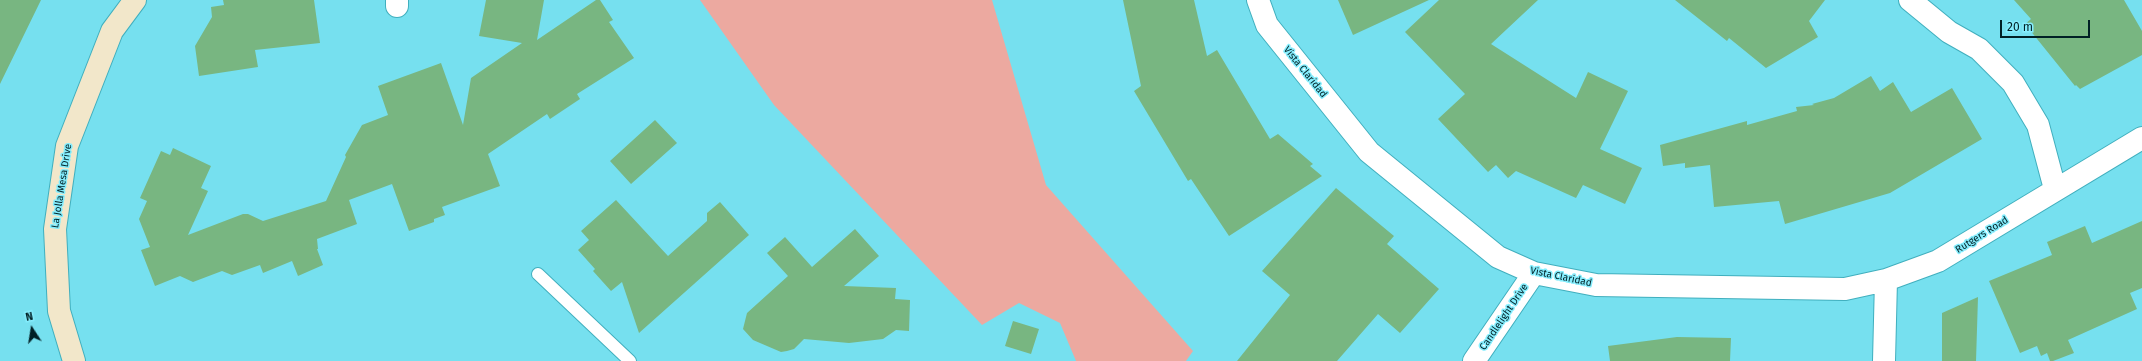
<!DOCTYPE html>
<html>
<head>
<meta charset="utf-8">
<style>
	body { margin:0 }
	#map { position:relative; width:2142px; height:361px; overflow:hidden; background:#76e0ef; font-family:"Fira Sans",sans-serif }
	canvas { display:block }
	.north { position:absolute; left:12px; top:309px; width:40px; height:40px; -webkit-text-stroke:3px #84edfd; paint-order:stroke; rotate:348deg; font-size:11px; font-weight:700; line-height:16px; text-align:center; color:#002025 }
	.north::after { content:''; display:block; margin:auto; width:14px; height:18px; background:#002025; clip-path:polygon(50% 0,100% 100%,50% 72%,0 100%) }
	.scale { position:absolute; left:2000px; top:20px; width:90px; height:18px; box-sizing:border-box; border:2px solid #002025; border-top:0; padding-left:5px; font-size:12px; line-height:14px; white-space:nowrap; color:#002025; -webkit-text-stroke:3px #84edfd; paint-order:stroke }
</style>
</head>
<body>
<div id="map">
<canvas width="2142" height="361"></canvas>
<div class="north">N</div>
<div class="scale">20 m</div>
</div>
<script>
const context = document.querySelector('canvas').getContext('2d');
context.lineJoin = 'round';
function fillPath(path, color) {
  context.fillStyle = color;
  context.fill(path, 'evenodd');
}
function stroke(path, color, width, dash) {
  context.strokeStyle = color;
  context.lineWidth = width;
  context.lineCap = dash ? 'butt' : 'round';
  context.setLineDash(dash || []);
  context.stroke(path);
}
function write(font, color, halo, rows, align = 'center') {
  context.font = font + ' "Fira Sans",sans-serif';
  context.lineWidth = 3;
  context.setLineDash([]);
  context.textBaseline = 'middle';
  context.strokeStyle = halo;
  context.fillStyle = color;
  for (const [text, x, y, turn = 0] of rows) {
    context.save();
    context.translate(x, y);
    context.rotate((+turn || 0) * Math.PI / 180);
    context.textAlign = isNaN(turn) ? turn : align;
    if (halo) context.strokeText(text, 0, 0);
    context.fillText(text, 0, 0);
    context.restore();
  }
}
fillPath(new Path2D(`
	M 700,0 L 992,0 L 1046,185 L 1193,351 L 1186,361 L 1076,361 L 1060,323 L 1019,303 L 982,325 L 774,105 Z`), '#eca9a0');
fillPath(new Path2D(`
	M 0,0 L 41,0 L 0,84 Z
	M 223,0 L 314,0 L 320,43 L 255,50 L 258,67 L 199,76 L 195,46 L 212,17 L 211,7 L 224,5 Z
	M 486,0 L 544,0 L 537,40 L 596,0 L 600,0 L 613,20 L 609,22 L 634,58 L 577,94 L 580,99 L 550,119 L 547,114 L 488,154 L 500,186 L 442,207 L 445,215 L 434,219 L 434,222 L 409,231 L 392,184 L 349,200 L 357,224 L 317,239 L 318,249 L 317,249 L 323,265 L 298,276 L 292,261 L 263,273 L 260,265 L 232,275 L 222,271 L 193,282 L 180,276 L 155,286 L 141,250 L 150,247 L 139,219 L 147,201 L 140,198 L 161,151 L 170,155 L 173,148 L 211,166 L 201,188 L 208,191 L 188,235 L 243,214 L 248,214 L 263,221 L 326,201 L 346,157 L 345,155 L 362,125 L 388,115 L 378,86 L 441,63 L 463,125 L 471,78 L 522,43 L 479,36 Z
	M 1123,0 L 1194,0 L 1207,56 L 1217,50 L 1270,139 L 1278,134 L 1313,164 L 1310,166 L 1322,176 L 1229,236 L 1191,179 L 1188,181 L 1134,91 L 1141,86 Z
	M 1338,0 L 1429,0 L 1353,35 Z
	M 1439,0 L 1538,0 L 1491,44 L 1576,98 L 1588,72 L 1628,91 L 1600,149 L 1642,168 L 1625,204 L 1583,185 L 1576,198 L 1516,171 L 1508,178 L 1496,165 L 1488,172 L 1438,119 L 1465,94 L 1405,32 Z
	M 1675,0 L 1825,0 L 1809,21 L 1818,37 L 1766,68 L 1729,38 L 1727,41 Z
	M 2014,0 L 2124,0 L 2142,31 L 2142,55 L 2080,89 L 2076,85 L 2075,86 L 2025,24 L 2031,19 Z
	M 1871,76 L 1880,91 L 1893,82 L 1911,112 L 1952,88 L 1982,139 L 1890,193 L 1785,224 L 1779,201 L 1714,207 L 1710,165 L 1685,168 L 1685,163 L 1663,166 L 1660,145 L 1747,121 L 1747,125 L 1797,111 L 1796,107 L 1814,105 L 1812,104 L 1834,98 Z
	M 655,120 L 677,143 L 631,184 L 610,161 Z
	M 1336,188 L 1394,236 L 1387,244 L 1439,289 L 1400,333 L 1378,314 L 1337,361 L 1237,361 L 1290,295 L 1262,271 Z
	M 616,200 L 668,256 L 707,221 L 707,213 L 720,202 L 749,235 L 639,333 L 622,282 L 611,291 L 593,271 L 595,269 L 578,250 L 589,240 L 581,231 Z
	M 2142,221 L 2142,288 L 2130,293 L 2137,309 L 2068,340 L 2074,353 L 2053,361 L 2050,361 L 2047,353 L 2041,356 L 2037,346 L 2020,353 L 1989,281 L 2052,255 L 2047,242 L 2085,226 L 2092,243 Z
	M 855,229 L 879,256 L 844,286 L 896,288 L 895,299 L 910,300 L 909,331 L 896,330 L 883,339 L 849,343 L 804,339 L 794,349 L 787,351 L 781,352 L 753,340 L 743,329 L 747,313 L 788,276 L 767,253 L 785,237 L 812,267 Z
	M 1978,297 L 1976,361 L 1942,361 L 1942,313 Z
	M 1013,321 L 1039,329 L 1031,354 L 1005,346 Z
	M 1677,337 L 1731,338 L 1730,361 L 1610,361 L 1608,346 Z`), '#78b681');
const lane = new Path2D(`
	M 538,274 L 630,361`);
const street = new Path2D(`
	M 397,0 L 397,6
	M 1258,0 L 1267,25 L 1369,152 L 1498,257 L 1534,273 L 1596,285 L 1845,289 L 1886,280 L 1938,261 L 2142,138
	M 1910,0 L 1949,32 L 1979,49 L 2013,83 L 2038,125 L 2055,189
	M 1474,361 L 1534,273
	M 1884,361 L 1886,280`);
const secondary = new Path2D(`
	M 74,361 L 59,311 L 55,229 L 67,146 L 112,31 L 135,0`);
stroke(lane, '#41afbe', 14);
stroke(street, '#41afbe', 24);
stroke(secondary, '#41afbe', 24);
stroke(lane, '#fff', 12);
stroke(street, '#fff', 22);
stroke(secondary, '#f2e7ca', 22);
write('10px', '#002025', '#84edfd', [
	["Vista Claridad",1305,72,51],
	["La Jolla Mesa Drive",62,186,-81],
	["Rutgers Road",1982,235,-32],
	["Vista Claridad",1561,277,12],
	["Candlelight Drive",1504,317,-56]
]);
</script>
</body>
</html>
